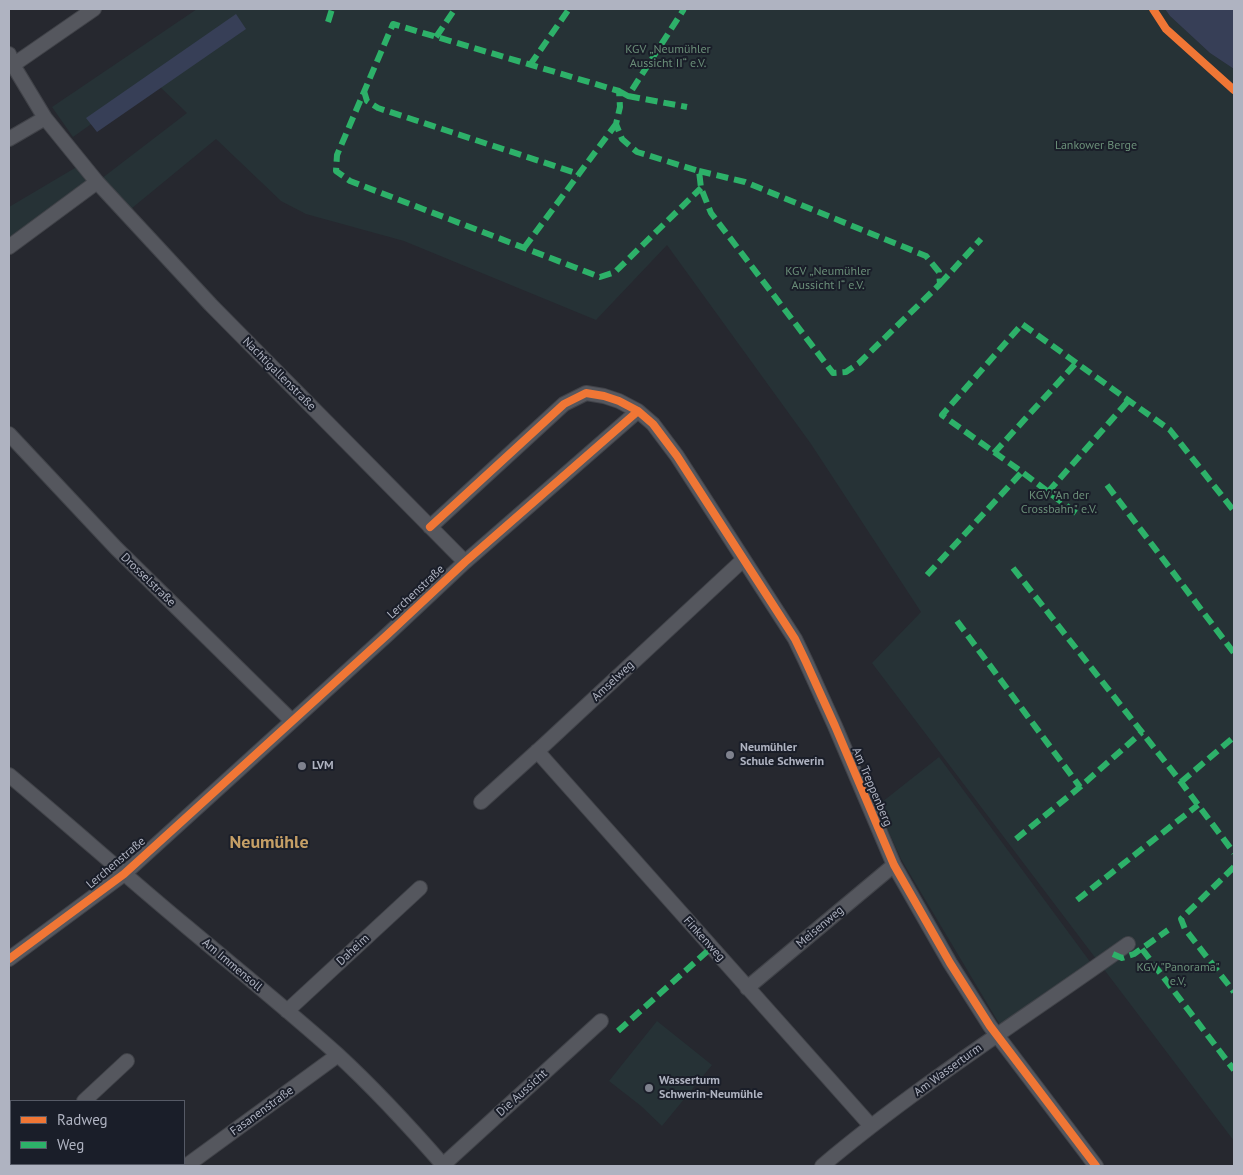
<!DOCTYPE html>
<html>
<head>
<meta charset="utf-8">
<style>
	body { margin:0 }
	#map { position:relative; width:1243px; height:1175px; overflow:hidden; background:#26282f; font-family:"PT Sans",sans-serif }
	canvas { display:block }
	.frame { position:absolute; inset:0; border:10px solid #afb3c1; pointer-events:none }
	.legend { position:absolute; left:10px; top:1100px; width:175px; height:65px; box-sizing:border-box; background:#1a1e29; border:1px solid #565a66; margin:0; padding:6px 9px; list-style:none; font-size:15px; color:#afb3c1 }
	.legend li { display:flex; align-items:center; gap:10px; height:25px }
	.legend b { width:25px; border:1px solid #565a66 }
</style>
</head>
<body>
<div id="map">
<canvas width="1243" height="1175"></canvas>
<div class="frame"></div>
<ul class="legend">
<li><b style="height:6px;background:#f07635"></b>Radweg</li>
<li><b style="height:6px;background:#2db169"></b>Weg</li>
</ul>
</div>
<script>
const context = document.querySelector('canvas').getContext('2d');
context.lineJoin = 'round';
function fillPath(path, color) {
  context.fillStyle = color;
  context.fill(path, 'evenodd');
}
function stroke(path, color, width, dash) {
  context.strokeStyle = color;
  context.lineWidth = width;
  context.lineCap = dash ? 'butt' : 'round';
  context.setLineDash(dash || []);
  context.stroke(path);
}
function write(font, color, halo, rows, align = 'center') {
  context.font = font + ' "PT Sans",sans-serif';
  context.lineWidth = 4;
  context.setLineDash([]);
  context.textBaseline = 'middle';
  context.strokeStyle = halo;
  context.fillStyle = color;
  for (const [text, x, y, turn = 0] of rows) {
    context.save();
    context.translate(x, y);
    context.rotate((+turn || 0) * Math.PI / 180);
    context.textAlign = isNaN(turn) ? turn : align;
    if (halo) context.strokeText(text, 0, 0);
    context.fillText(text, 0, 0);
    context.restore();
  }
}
fillPath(new Path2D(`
	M 197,9 L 1165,9 L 1170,16 L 1210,53 L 1234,69 L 1234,1141 L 872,663 L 921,612 L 811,444 L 667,245 L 596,320 L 404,241 L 306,214 L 281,201 L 216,139 L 126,213 L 97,182 L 9,247 L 9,207 L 80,165 L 97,182 L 187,113 L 153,80 L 73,137 L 52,107 Z
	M 939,757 L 1091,963 L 1000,1025 L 901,859 L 877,806 Z
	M 657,1021 L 712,1065 L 662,1126 L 641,1106 L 609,1081 Z`), '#263236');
fillPath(new Path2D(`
	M 1165,9 L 1234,9 L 1234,69 L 1210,53 L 1170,16 Z
	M 236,14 L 246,29 L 97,132 L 86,118 Z`), '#373f57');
const street = new Path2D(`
	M 9,54 L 13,65 L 45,118 L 97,182 L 211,305 L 465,562
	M 13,65 L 94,9
	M 9,139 L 45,118
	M 9,247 L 97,182
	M 9,434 L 116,548 L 292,721
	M 430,527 L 564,404 L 586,393 L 604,396 L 619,401 L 638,411 L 653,424 L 677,456 L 795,639 L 806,662 L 835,726 L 894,865 L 950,963 L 990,1026 L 1096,1166
	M 537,751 L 871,1126
	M 9,775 C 69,825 127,877 187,927 C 237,969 288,1010 337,1054 C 375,1089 410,1127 444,1166
	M 481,802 L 543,746 L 743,560
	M 9,959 L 124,874 L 387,635 L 465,562 L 638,411
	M 747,988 L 894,865
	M 287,1011 L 420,888
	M 84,1101 L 127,1061
	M 9,1158 L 11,1155
	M 443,1165 L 601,1021
	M 186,1166 L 338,1055
	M 822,1166 C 918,1085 1026,1017 1128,944`);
stroke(street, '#414349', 16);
stroke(street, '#55575e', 14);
stroke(new Path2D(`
	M 328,22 L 332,9
	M 436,37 L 455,9
	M 530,65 L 569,9
	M 364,91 L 367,101 L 378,108 L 579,174
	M 619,91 L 628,96 L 684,9
	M 628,96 L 687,107
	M 699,171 L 745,182 L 926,256 L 939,272 L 940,284 L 859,363 L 846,372 L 833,373 L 711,213 L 701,188 L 699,171 L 637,152 L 622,139 L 616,124 L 620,107 L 619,91 L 393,24 L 337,155 L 336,171 L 350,181 L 600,277 L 615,272 L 701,188
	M 524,248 L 616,124
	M 940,284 L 981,239
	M 994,453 L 1077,362
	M 1107,485 L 1234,653
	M 1048,492 L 1129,400
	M 1076,513 L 1022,472 L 942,415 L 1022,324 L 1170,430 L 1234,511
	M 1013,568 L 1181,782 L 1234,853
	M 927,575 L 1022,472
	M 957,621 L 1080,787
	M 1181,782 L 1234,737
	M 1016,839 L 1080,787 L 1142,732
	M 1234,867 L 1181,919 L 1185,929 L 1234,992
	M 1077,900 L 1198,805
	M 1142,949 L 1234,1070
	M 1113,954 L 1122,958 L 1134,954 L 1168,930
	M 618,1031 L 711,948`), '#2db169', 6, [12, 6]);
stroke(new Path2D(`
	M 1153,9 L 1166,29 L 1234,90
	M 430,527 L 564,404 L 586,393 L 604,396 L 619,401 L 638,411 L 653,424 L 677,456 L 795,639 L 806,662 L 835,726 L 894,865 L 950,963 L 990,1026 L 1096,1166
	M 9,959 L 124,874 L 387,635 L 465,562 L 638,411`), '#f07635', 8);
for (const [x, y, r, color] of [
	[730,755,5,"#7f828e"],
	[302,766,5,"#7f828e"],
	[649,1088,5,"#7f828e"]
]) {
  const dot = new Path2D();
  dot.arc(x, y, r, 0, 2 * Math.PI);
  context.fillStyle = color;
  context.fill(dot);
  stroke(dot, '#1a1e29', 2);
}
write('12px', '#6a8e78', '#1a1e29', [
	["KGV „Neumühler",668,50],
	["Aussicht II“ e.V.",668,64],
	["Lankower Berge",1096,146],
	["KGV „Neumühler",828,272],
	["Aussicht I“ e.V.",828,286],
	["KGV \"An der",1059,496],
	["Crossbahn\" e.V.",1059,510],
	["KGV \"Panorama\"",1178,968],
	["e.V,",1178,982]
]);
write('12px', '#afb3c1', '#1a1e29', [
	["Nachtigallenstraße",279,374,45],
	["Drosselstraße",148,580,44],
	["Lerchenstraße",416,592,-43],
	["Amselweg",613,681,-43],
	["Am Treppenberg",872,787,67],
	["Lerchenstraße",116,863,-40],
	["Meisenweg",820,927,-40],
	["Finkenweg",704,939,48],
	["Daheim",353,950,-43],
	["Am Immensoll",232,965,40],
	["Am Wasserturm",948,1070,-36],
	["Die Aussicht",522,1093,-42],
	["Fasanenstraße",262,1111,-36]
]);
write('bold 12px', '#afb3c1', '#1a1e29', [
	["Neumühler",740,748],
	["Schule Schwerin",740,762],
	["LVM",312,766],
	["Wasserturm",659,1081],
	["Schwerin-Neumühle",659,1095]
], 'left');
write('bold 18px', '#c59f66', '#1a1e29', [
	["Neumühle",269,843]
]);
</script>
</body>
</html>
